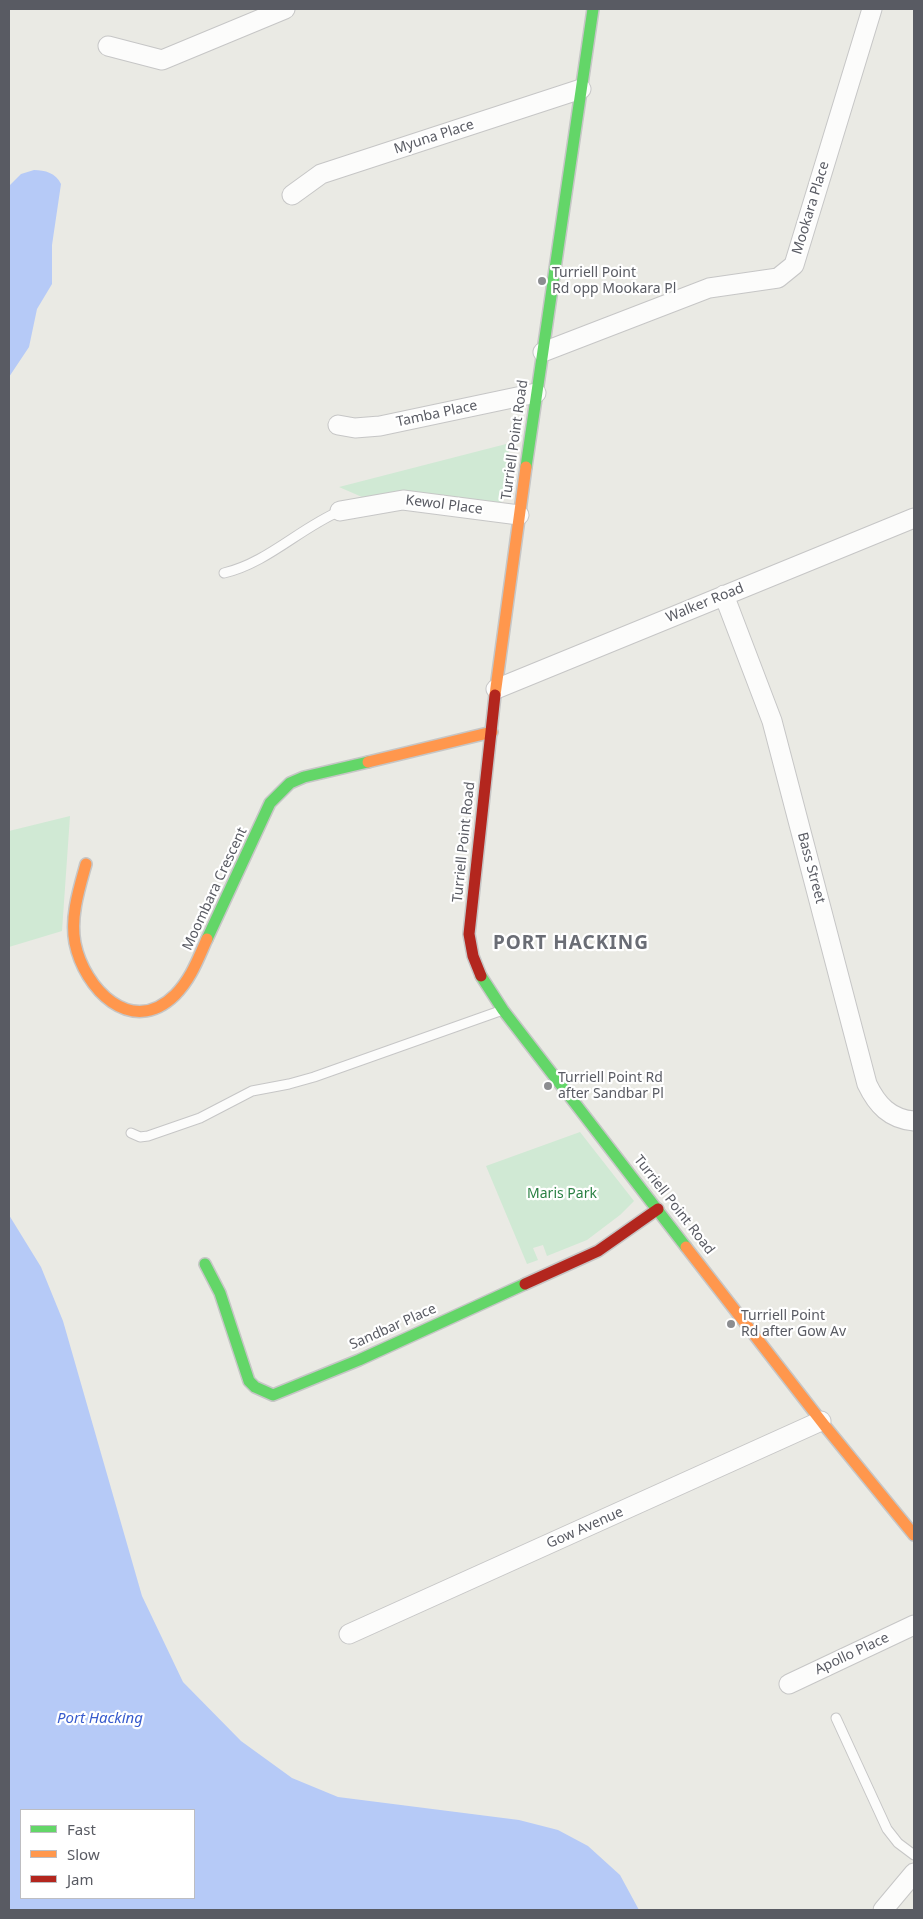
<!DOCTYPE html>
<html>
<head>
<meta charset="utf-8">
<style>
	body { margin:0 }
	#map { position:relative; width:923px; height:1919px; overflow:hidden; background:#eaeae4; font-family:"Noto Sans",sans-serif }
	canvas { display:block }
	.frame { position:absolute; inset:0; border:10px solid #595b63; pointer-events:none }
	.legend { position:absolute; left:20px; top:1809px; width:175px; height:90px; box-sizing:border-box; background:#fff; border:1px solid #bdbdc1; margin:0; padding:6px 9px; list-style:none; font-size:15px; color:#595b63 }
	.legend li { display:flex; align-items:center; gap:10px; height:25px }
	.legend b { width:25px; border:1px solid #bdbdc1 }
</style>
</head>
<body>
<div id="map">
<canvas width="923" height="1919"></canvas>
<div class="frame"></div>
<ul class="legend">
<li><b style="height:6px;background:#63d668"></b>Fast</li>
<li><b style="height:6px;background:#ff974d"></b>Slow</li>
<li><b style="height:6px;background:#b3261e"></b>Jam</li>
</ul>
</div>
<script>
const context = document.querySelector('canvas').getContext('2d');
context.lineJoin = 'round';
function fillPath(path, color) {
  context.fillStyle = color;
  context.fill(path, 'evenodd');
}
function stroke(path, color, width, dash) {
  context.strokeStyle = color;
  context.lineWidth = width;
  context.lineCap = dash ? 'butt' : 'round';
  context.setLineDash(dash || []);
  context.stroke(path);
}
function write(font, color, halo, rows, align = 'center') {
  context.font = font + ' "Noto Sans",sans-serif';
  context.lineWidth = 4.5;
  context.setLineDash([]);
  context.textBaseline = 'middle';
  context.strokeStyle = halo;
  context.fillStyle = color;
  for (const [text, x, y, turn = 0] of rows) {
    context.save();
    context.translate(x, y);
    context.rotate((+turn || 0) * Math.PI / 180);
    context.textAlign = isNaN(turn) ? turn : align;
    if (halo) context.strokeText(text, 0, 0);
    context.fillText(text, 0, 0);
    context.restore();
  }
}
fillPath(new Path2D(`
	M 510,443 L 501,505 L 404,493 L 362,497 L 339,487 Z
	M 70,816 L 62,931 L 9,947 L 9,831 Z
	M 580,1132 L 634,1201 L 620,1215 L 587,1240 L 547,1256 L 543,1245 L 533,1248 L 538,1260 L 527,1264 L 486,1166 Z`), '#d0e9d4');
fillPath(new Path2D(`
	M 34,170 C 45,170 56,173 61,184 L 52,245 L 52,284 L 37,309 L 29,347 L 9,377 L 9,186 L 21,174 Z
	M 9,1215 L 41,1267 L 63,1321 L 142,1596 L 183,1682 L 241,1741 L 292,1778 L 338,1797 L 519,1820 L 558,1830 L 588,1846 L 620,1875 L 639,1910 L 9,1910 ZM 21,1810 L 194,1810 L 194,1898 L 21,1898 Z`), '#b6caf7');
const lane = new Path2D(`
	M 224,573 C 267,563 300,528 340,511
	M 131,1133 L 140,1137 L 148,1136 L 200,1118 L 252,1091 L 289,1084 L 314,1077 L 500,1011
	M 836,1718 L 887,1829 L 898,1843 L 914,1855`);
const street = new Path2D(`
	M 108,46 L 162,60 L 285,9
	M 292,195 L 321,174 L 581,89
	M 543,352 L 709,288 L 778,278 L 794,265 L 872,9
	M 338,425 L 355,428 L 380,426 L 536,393
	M 340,511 L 403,500 L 519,515
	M 724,595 L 772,721 L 867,1084 C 877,1105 890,1119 914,1121
	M 496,689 L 914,518
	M 349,1634 L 821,1421
	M 789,1684 L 914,1625
	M 883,1910 L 914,1873`);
const fast = new Path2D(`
	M 526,467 L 593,9
	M 207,939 L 270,803 L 290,783 L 304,777 L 368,762
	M 481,976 L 503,1010 L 686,1247
	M 205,1264 L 220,1293 L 249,1381 L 255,1387 L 273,1395 L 359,1360 L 525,1284`);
const slow = new Path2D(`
	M 495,695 L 526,467
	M 368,762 L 492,732
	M 86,864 C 79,889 70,917 75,943 C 84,988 131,1038 175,995 C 191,979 198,959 207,939
	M 686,1247 L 825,1426 L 914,1535`);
const jam = new Path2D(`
	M 481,976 L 473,956 L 469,934 L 495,695
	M 525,1284 L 598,1251 L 658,1209`);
stroke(lane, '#c6c6c6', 11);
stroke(street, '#c6c6c6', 21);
stroke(fast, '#c6c6c6', 14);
stroke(slow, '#c6c6c6', 14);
stroke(jam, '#c6c6c6', 14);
stroke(lane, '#fcfcfb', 9);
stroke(street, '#fcfcfb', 19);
stroke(fast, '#63d668', 11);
stroke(slow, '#ff974d', 11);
stroke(jam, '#b3261e', 11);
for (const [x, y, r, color] of [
	[542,281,5,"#8c8d90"],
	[548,1086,5,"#8c8d90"],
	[731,1324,5,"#8c8d90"]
]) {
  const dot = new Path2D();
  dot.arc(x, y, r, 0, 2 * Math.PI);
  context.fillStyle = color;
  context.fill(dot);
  stroke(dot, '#fff', 2);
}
write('14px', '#595b63', '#fff', [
	["Myuna Place",434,137,-18],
	["Mookara Place",811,208,-73],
	["Tamba Place",437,414,-12],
	["Turriell Point Road",515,440,-82],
	["Kewol Place",444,505,7],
	["Walker Road",705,603,-22],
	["Turriell Point Road",464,842,-84],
	["Bass Street",811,868,75],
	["Moombara Crescent",215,889,-65],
	["Turriell Point Road",674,1205,52],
	["Sandbar Place",393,1327,-24],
	["Gow Avenue",585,1528,-24],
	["Apollo Place",852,1654,-25]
]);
write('14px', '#595b63', '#fff', [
	["Turriell Point",552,273],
	["Rd opp Mookara Pl",552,289],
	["Turriell Point Rd",558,1078],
	["after Sandbar Pl",558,1094],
	["Turriell Point",741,1316],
	["Rd after Gow Av",741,1332]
], 'left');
write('14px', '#2b8144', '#fff', [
	["Maris Park",562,1194]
]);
write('italic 15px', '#375bcd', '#fff', [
	["Port Hacking",100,1719]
]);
context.letterSpacing = '1px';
write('bold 19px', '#6a6d75', '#fff', [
	["PORT HACKING",571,944]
]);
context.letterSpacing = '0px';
</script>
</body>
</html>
